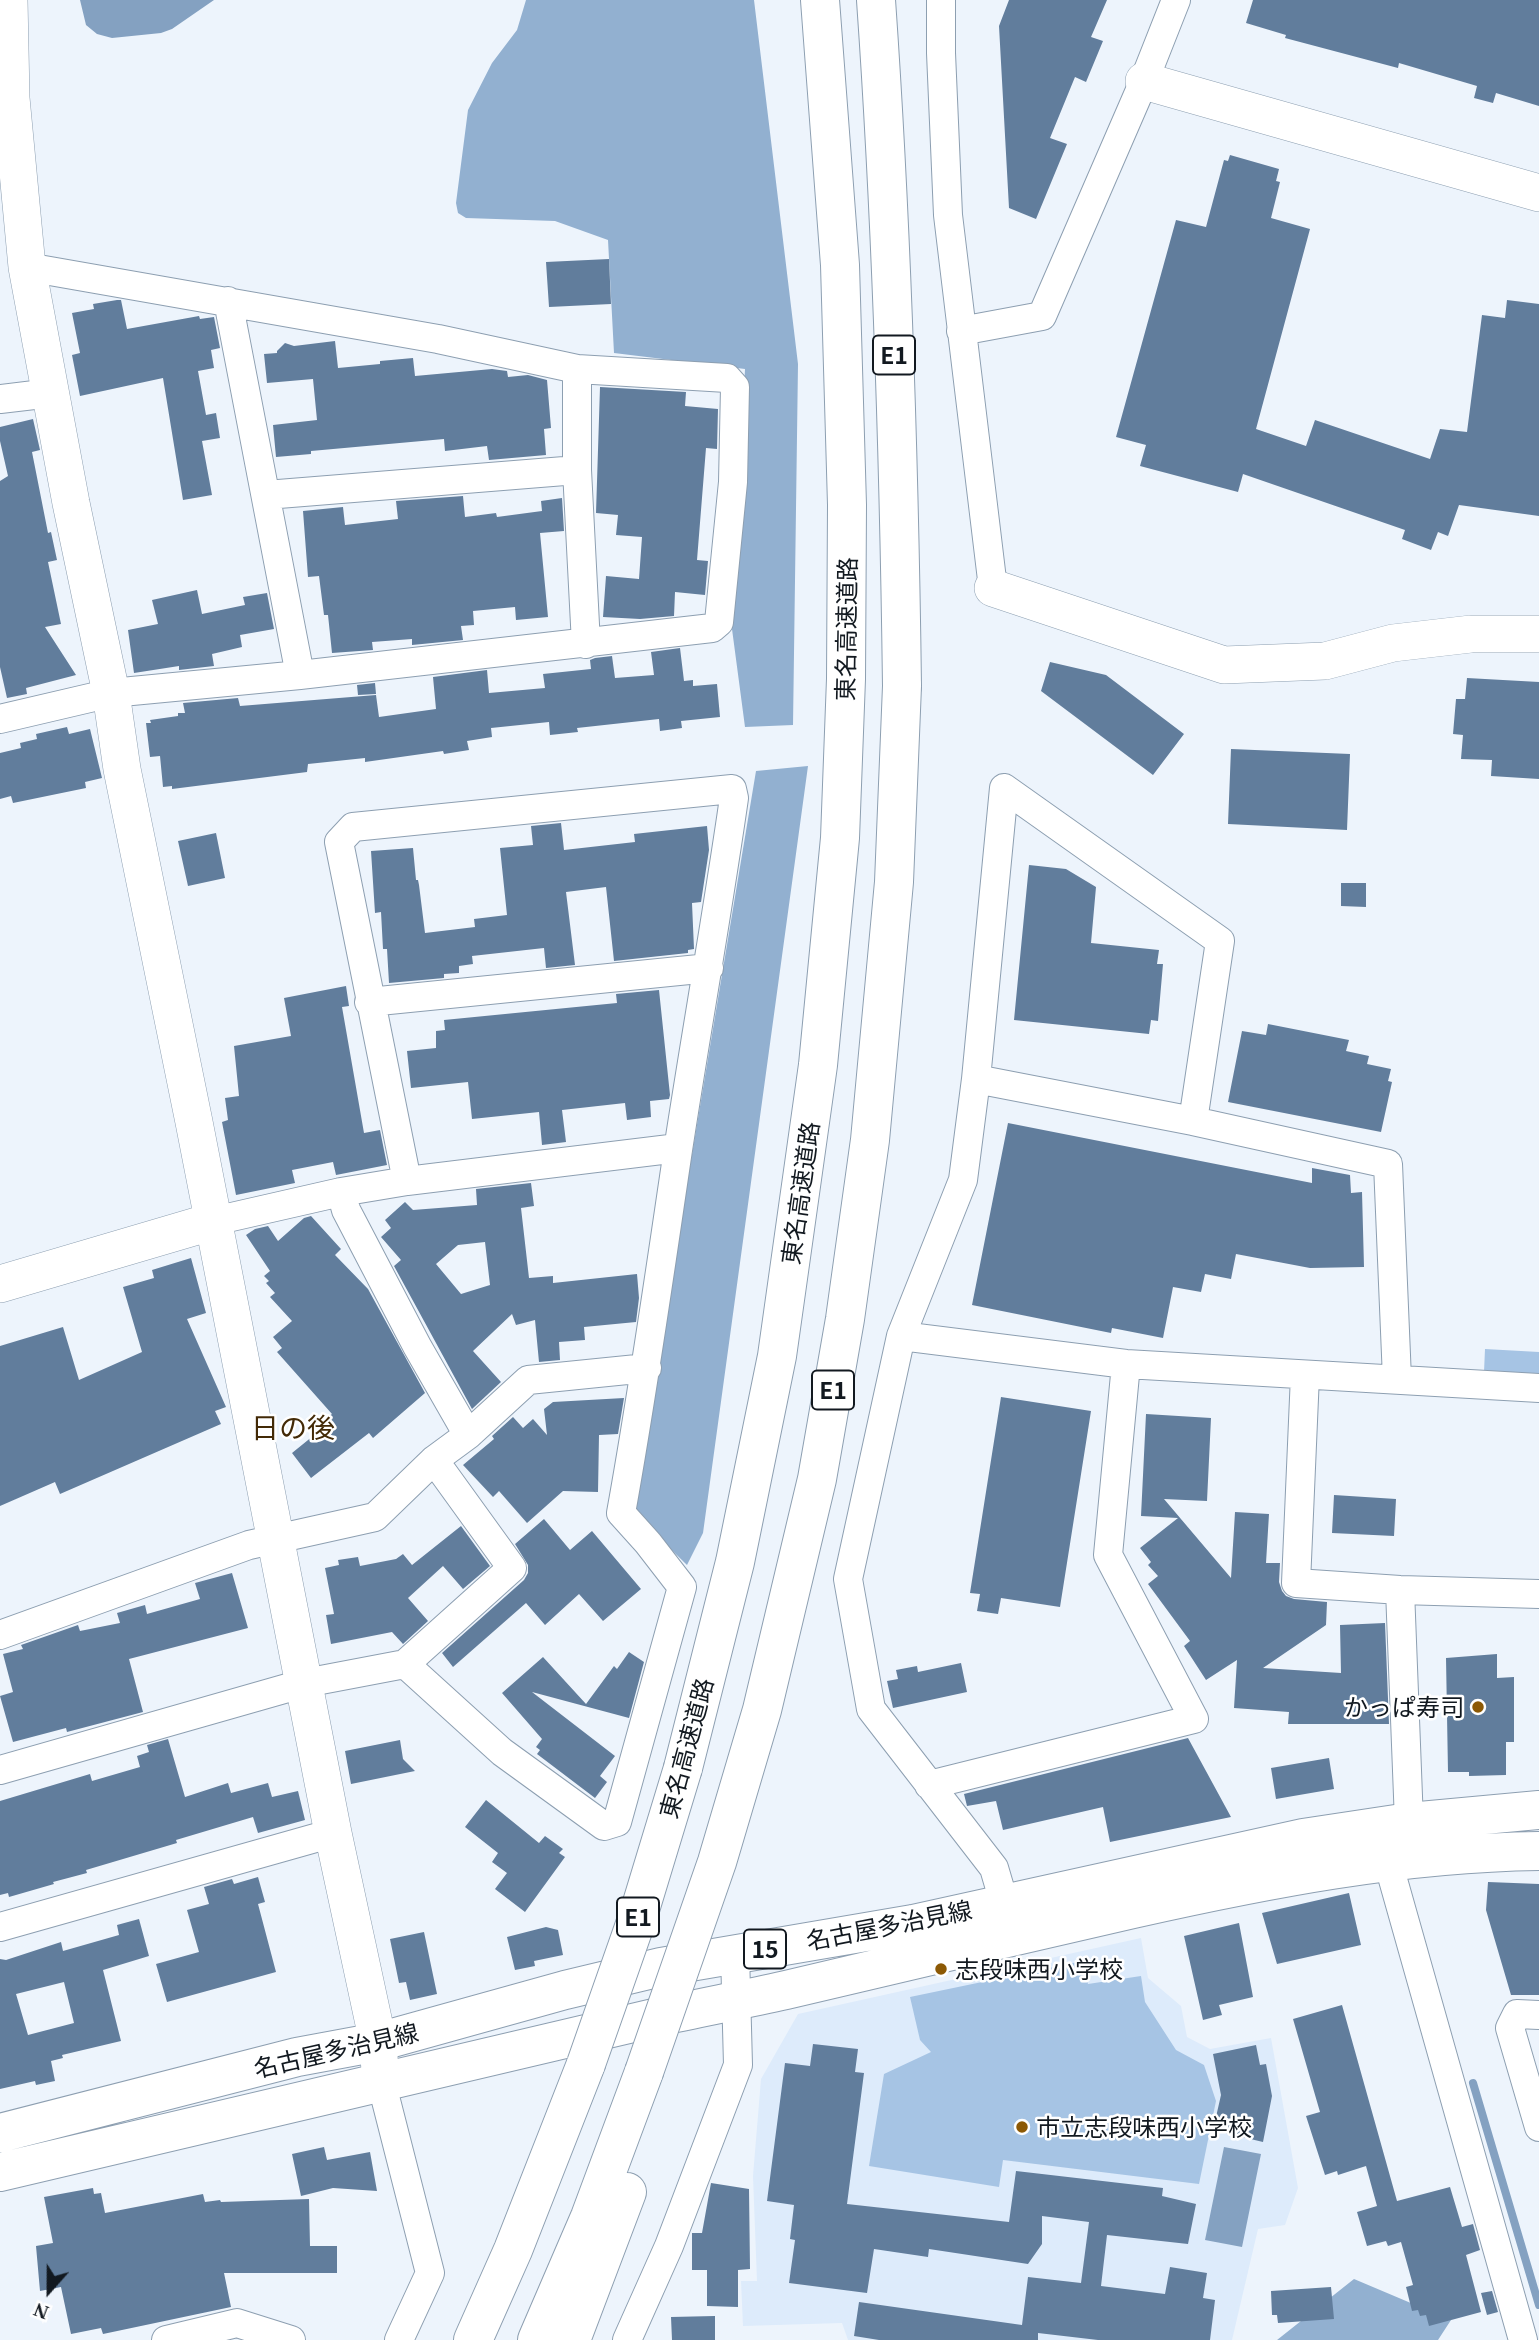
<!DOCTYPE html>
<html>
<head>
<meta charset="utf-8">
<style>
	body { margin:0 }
	#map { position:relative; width:1539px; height:2340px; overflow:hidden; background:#edf4fc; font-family:Georgia,serif }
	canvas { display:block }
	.north { position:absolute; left:14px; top:2256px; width:70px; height:70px; -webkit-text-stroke:5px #fff; paint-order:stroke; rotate:201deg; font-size:19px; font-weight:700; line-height:28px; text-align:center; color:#121920 }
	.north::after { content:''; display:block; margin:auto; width:24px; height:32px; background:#121920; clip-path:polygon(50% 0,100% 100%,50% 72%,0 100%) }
</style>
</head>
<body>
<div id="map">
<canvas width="1539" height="2340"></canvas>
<div class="north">N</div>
</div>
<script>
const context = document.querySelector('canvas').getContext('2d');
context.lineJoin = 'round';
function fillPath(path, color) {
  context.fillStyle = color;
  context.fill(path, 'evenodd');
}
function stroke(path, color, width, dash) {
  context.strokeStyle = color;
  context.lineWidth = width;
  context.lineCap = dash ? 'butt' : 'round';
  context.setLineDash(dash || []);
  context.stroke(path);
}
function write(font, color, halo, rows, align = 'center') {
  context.font = font + ' Georgia,"Noto Sans JP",serif';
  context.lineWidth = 5;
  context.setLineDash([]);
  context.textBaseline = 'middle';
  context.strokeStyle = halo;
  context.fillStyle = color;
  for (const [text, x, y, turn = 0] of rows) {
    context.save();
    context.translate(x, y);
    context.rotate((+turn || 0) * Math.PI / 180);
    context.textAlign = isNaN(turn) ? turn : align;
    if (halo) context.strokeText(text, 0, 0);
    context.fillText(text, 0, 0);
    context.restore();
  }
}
fillPath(new Path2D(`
	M 1141,1938 L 1148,1978 L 1181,2006 L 1187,2037 L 1210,2049 L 1271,2038 L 1298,2188 L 1285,2225 L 1258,2229 L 1232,2340 L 848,2340 L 842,2323 L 743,2326 L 741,2281 L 757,2281 L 753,2176 L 761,2079 L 798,2014 Z`), '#ddebfb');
fillPath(new Path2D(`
	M 1485,1349 L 1539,1352 L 1539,1374 L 1484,1372 Z
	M 1083,1961 L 1088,1984 L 1141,1976 L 1145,2002 L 1176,2050 L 1204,2065 L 1216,2101 L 1199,2184 L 1003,2160 L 999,2187 L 869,2166 L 884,2074 L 931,2052 L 920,2040 L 910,1997 Z`), '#a6c4e4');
fillPath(new Path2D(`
	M 526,0 L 754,0 L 798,364 L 793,725 L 745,727 L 732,629 L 745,369 L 614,353 L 608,240 L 555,221 L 466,218 L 458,213 L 456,203 L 468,110 L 492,63 L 517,30 Z
	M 808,766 L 703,1533 L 687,1565 L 642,1521 L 634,1502 L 756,771 Z
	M 1354,2279 L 1451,2320 L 1438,2340 L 1277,2340 Z`), '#92b0d0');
fillPath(new Path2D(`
	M 80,0 L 214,0 L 172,29 L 161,33 L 112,38 L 97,34 L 86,25 Z
	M 1224,2147 L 1261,2154 L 1242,2247 L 1205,2240 Z`), '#84a1c1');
stroke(new Path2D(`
	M 1473,2083 L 1539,2305`), '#84a1c1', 8);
fillPath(new Path2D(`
	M 1009,0 L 1107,0 L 1091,37 L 1103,41 L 1086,82 L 1075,77 L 1050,138 L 1067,144 L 1036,219 L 1009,208 L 999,26 Z
	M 1253,0 L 1539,0 L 1539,106 L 1496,93 L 1493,103 L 1474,98 L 1477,86 L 1399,63 L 1398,68 L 1285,38 L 1286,35 L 1246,23 Z
	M 1230,155 L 1279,169 L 1276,181 L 1280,182 L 1271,218 L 1310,229 L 1256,429 L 1306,446 L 1315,420 L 1430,459 L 1440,429 L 1467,432 L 1482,315 L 1505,318 L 1507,300 L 1539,304 L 1539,516 L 1459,505 L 1448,536 L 1438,532 L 1431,550 L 1402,539 L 1405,530 L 1243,474 L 1238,492 L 1140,466 L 1146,445 L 1116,437 L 1176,220 L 1206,227 L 1224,160 L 1228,161 Z
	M 609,259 L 611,304 L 549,307 L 546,262 Z
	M 117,300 L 121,300 L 127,329 L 199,316 L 200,319 L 214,317 L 220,348 L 211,350 L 214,368 L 198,371 L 206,415 L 216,413 L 220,438 L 202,441 L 212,495 L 183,500 L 163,378 L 80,396 L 72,355 L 80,353 L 72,313 L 94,309 L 93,304 Z
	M 335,341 L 338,368 L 380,364 L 380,361 L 413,358 L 415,376 L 492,369 L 507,371 L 508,377 L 528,375 L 547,380 L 551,428 L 544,429 L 546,455 L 489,460 L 487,446 L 445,451 L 444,439 L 311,451 L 311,454 L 276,457 L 273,425 L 317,420 L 313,379 L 267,383 L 264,354 L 277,353 L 277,351 L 285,343 L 294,346 Z
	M 600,387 L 686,392 L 685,406 L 718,409 L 717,449 L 706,448 L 697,560 L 708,561 L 705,595 L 675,592 L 674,616 L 640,619 L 603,617 L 606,576 L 639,579 L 642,537 L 616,535 L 618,515 L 596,513 Z
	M 33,419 L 40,450 L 32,452 L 48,533 L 51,532 L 57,560 L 48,562 L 61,624 L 45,627 L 76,675 L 26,688 L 27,694 L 7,698 L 0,667 L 0,481 L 8,476 L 0,441 L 0,427 Z
	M 463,496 L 465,517 L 496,513 L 497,517 L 542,511 L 541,501 L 562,498 L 564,531 L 540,533 L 548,617 L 516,620 L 515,607 L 473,611 L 474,625 L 461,626 L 463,640 L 412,645 L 412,639 L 372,642 L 373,650 L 332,653 L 328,615 L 324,615 L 319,576 L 308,577 L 303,511 L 343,507 L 345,525 L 398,519 L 396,501 Z
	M 197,590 L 202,614 L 245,605 L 243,597 L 267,593 L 274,629 L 240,635 L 242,647 L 212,654 L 214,666 L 179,670 L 179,666 L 134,673 L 128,630 L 158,624 L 152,600 Z
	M 680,648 L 684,681 L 693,680 L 693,686 L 717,684 L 720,717 L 681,721 L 682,728 L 660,731 L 659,719 L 577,728 L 578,732 L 550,735 L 549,722 L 491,728 L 492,737 L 467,741 L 469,750 L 444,754 L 443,751 L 365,762 L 365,758 L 308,764 L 307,772 L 172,789 L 172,786 L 163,787 L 160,756 L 150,757 L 146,723 L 151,723 L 150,720 L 178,716 L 178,713 L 185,713 L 183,703 L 238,698 L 240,706 L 376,695 L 379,717 L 436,709 L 433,677 L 487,670 L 489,693 L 545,688 L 543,674 L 591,669 L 590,660 L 595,658 L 612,656 L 615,678 L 654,675 L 651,652 Z
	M 1050,662 L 1106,675 L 1184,734 L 1153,775 L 1041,691 Z
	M 1467,678 L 1539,682 L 1539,779 L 1491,776 L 1492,760 L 1461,759 L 1463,735 L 1453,734 L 1456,699 L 1465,699 Z
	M 375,683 L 376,694 L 358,695 L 357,685 Z
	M 67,727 L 69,734 L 90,729 L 102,778 L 85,782 L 86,788 L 13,803 L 11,796 L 0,799 L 0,753 L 21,748 L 20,743 L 37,739 L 36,734 Z
	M 1231,749 L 1350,754 L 1347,830 L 1228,824 Z
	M 561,823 L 564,850 L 635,842 L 634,834 L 707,826 L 709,850 L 701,902 L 692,903 L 694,949 L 688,950 L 688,953 L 614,961 L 606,887 L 566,892 L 575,965 L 546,968 L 544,948 L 472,956 L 473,964 L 459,966 L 459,973 L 444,974 L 444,978 L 389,983 L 387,949 L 383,949 L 381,912 L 375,913 L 371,851 L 413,848 L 416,880 L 418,880 L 419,885 L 425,933 L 475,927 L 474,919 L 507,915 L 500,848 L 533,845 L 531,826 Z
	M 216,833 L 225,878 L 188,886 L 178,841 Z
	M 1029,865 L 1066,869 L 1096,887 L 1091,943 L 1159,950 L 1157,964 L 1163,964 L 1158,1021 L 1151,1020 L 1149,1034 L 1014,1020 Z
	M 1341,883 L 1366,883 L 1366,907 L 1341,906 Z
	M 346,986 L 349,1006 L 342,1007 L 364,1133 L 380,1130 L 387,1165 L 336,1175 L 333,1162 L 292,1170 L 295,1183 L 236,1195 L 222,1122 L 228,1120 L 225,1098 L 239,1096 L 234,1046 L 291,1036 L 284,998 Z
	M 659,990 L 670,1095 L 669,1099 L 650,1101 L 651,1117 L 627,1120 L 625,1103 L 562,1110 L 566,1142 L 542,1145 L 539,1112 L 472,1119 L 468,1082 L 411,1088 L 407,1051 L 436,1048 L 436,1031 L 445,1030 L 444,1020 L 617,1003 L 616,994 Z
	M 1268,1024 L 1349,1040 L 1346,1051 L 1369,1056 L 1367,1064 L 1391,1069 L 1388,1081 L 1392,1082 L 1381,1132 L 1228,1102 L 1242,1031 L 1266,1035 Z
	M 1008,1123 L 1312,1183 L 1312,1168 L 1350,1175 L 1351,1193 L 1362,1192 L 1364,1267 L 1310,1268 L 1236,1254 L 1231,1279 L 1205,1274 L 1201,1292 L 1173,1287 L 1163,1338 L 1112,1328 L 1111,1333 L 972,1305 Z
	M 531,1183 L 534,1206 L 521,1208 L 529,1278 L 553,1276 L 553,1283 L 637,1274 L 639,1298 L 636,1322 L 584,1327 L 585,1340 L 559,1342 L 560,1360 L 539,1362 L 535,1320 L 516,1325 L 512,1314 L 473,1351 L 501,1382 L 472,1409 L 394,1266 L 401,1260 L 381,1237 L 391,1228 L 385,1220 L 405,1202 L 413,1210 L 477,1205 L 476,1189 ZM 485,1242 L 490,1285 L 461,1294 L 436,1264 L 458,1245 Z
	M 311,1216 L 341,1249 L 335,1255 L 368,1289 L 425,1393 L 373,1438 L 369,1433 L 311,1478 L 292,1453 L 313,1436 L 309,1431 L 332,1414 L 277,1352 L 282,1348 L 273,1337 L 292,1321 L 270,1297 L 275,1293 L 266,1283 L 269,1281 L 264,1276 L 270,1271 L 246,1235 L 255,1229 L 268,1226 L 278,1241 L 304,1218 Z
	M 191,1258 L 206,1313 L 187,1319 L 226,1407 L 215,1411 L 221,1424 L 60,1494 L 55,1482 L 0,1506 L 0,1346 L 63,1327 L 79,1380 L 142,1352 L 123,1287 L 154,1278 L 152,1270 Z
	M 1001,1397 L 1091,1411 L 1060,1607 L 1001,1598 L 998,1614 L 977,1611 L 980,1594 L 970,1593 Z
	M 624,1398 L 618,1434 L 599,1435 L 598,1492 L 563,1491 L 527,1523 L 499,1491 L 493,1497 L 463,1465 L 494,1439 L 492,1436 L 513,1417 L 523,1428 L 533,1419 L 547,1435 L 544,1409 L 553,1402 Z
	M 1146,1414 L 1211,1418 L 1207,1501 L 1164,1499 L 1231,1578 L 1235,1512 L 1269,1514 L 1266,1563 L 1280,1563 L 1279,1582 L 1282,1591 L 1286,1596 L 1294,1599 L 1327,1602 L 1326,1625 L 1263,1668 L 1341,1673 L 1340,1625 L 1385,1623 L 1389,1724 L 1288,1724 L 1289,1712 L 1234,1708 L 1237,1660 L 1206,1680 L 1184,1646 L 1190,1641 L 1148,1584 L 1158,1576 L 1148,1565 L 1151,1562 L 1140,1548 L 1178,1518 L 1141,1516 Z
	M 1334,1495 L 1396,1499 L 1394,1536 L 1332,1533 Z
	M 544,1519 L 570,1550 L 592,1531 L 641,1589 L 603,1621 L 579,1594 L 545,1625 L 526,1603 L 453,1667 L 442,1653 L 524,1580 L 528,1573 L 528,1565 L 515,1544 Z
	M 461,1526 L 490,1566 L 463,1589 L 443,1566 L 408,1598 L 428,1621 L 403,1644 L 392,1632 L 331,1644 L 326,1615 L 334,1614 L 325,1568 L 339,1565 L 338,1560 L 358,1557 L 360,1566 L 396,1559 L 403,1554 L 412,1565 Z
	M 232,1573 L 248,1628 L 129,1659 L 143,1712 L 67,1732 L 66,1728 L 13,1742 L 0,1696 L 13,1692 L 3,1654 L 23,1649 L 21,1645 L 78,1625 L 80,1631 L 120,1623 L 117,1613 L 145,1605 L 147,1614 L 200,1599 L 195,1583 Z
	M 629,1652 L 644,1662 L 629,1718 L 532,1692 L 615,1756 L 600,1776 L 607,1782 L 595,1798 L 537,1754 L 540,1750 L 536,1747 L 542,1739 L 502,1693 L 543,1657 L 586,1704 L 614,1666 L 617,1669 Z
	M 1497,1654 L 1497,1678 L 1514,1677 L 1514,1742 L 1506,1742 L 1506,1775 L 1469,1776 L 1469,1772 L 1448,1772 L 1446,1658 Z
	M 961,1663 L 967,1692 L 893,1708 L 887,1681 L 898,1679 L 896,1670 L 917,1666 L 918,1672 Z
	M 1188,1738 L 1231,1817 L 1110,1842 L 1103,1807 L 1003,1830 L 996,1801 L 967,1806 L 964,1794 Z
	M 168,1739 L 185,1797 L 228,1783 L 231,1793 L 268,1783 L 272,1797 L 298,1791 L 305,1820 L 258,1833 L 253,1817 L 176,1840 L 177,1843 L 86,1870 L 87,1873 L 53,1882 L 54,1884 L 9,1897 L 8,1893 L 0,1895 L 0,1801 L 90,1774 L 92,1781 L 140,1767 L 137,1756 L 149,1752 L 147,1745 Z
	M 400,1740 L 403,1759 L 415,1771 L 351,1784 L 345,1751 Z
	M 1329,1758 L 1334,1789 L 1276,1799 L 1271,1768 Z
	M 486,1800 L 539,1843 L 545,1836 L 563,1849 L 559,1853 L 565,1857 L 525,1912 L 495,1889 L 507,1873 L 492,1862 L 498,1853 L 465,1827 Z
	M 258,1877 L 265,1902 L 258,1904 L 276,1972 L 167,2002 L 156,1964 L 199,1952 L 187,1910 L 209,1904 L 204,1887 L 232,1879 L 234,1884 Z
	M 1488,1882 L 1539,1884 L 1539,1995 L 1511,1995 L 1486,1910 Z
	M 1349,1893 L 1361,1945 L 1277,1964 L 1262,1913 Z
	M 139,1919 L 149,1956 L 103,1970 L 121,2041 L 62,2055 L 63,2058 L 51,2061 L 55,2081 L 36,2085 L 35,2081 L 0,2089 L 0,1959 L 6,1960 L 61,1942 L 63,1951 L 119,1935 L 117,1925 ZM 64,1982 L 74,2023 L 28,2035 L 16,1994 Z
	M 1239,1923 L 1253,1997 L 1219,2005 L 1222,2015 L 1203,2020 L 1184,1936 Z
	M 546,1927 L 558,1930 L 563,1955 L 534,1961 L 535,1966 L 515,1970 L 507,1937 Z
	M 424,1932 L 437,1994 L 410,2000 L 406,1982 L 399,1983 L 390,1939 Z
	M 1342,2005 L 1397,2201 L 1450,2187 L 1462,2227 L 1473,2224 L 1480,2250 L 1466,2255 L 1481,2312 L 1429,2326 L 1426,2315 L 1420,2316 L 1418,2310 L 1412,2311 L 1406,2287 L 1413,2285 L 1401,2242 L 1388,2246 L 1386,2241 L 1367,2246 L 1357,2212 L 1377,2206 L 1366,2166 L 1338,2175 L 1337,2171 L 1325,2175 L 1306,2116 L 1320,2112 L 1293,2019 Z
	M 813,2044 L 858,2049 L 855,2072 L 864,2073 L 847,2204 L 1009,2222 L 1016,2171 L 1163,2188 L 1162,2196 L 1196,2204 L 1188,2244 L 1107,2235 L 1101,2286 L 1165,2294 L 1170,2267 L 1207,2273 L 1203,2298 L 1215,2300 L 1210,2340 L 1098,2340 L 1038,2333 L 1038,2340 L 879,2340 L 854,2336 L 859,2302 L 1022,2325 L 1028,2277 L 1081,2283 L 1089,2222 L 1042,2216 L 1042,2244 L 1028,2264 L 929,2249 L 928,2257 L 874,2249 L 867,2293 L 789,2283 L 795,2240 L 790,2239 L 794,2205 L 767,2201 L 785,2063 L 810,2066 Z
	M 1256,2045 L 1260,2065 L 1266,2064 L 1272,2096 L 1263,2142 L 1213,2130 L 1221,2095 L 1213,2054 Z
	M 324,2147 L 327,2160 L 370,2152 L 377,2191 L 333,2188 L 301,2196 L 292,2154 Z
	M 711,2183 L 749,2189 L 750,2269 L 738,2270 L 738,2307 L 707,2306 L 707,2270 L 692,2270 L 692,2233 L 702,2233 Z
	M 93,2188 L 94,2194 L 101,2193 L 105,2213 L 203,2194 L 205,2202 L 220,2200 L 221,2202 L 309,2199 L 310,2246 L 337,2246 L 337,2273 L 224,2273 L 231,2307 L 103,2334 L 101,2328 L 71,2334 L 61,2287 L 40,2291 L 36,2246 L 53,2243 L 44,2197 Z
	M 1331,2287 L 1334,2319 L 1278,2323 L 1277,2315 L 1272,2315 L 1271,2291 Z
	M 1492,2291 L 1498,2312 L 1487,2315 L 1481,2293 Z
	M 715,2316 L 715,2340 L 672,2340 L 671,2317 Z`), '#617d9c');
const minor = new Path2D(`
	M 941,0 L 941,53 L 948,215 L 993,588
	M 228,301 L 300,675
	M 961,331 L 1042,316 L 1144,81 L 1176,0
	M 577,369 L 577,470 L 586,644
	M 0,399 L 51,393
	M 266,495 L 577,470
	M 0,719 L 111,693 L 300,675 L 712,628 L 719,622 L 733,482 L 735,387 L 727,378 L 577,369 L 438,339 L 27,267
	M 369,1002 L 709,968
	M 976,1079 L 1193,1121 L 1388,1164 L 1397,1379
	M 341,1192 L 346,1210 L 417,1346 L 468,1435
	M 214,1221 L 341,1192 L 407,1181 L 678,1148
	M 901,1336 L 1126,1364 L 1539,1388
	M 1305,1375 L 1296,1583 L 1400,1590 L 1539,1594
	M 1400,1590 L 1409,1822
	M 0,1635 L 249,1545 L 375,1517 L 434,1460 L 468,1435 L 528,1380 L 647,1368
	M 405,1664 L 502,1752 L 604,1826 L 617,1822 L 682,1587 L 648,1543 L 621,1513 C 643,1392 660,1271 678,1150 C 696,1033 717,916 734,798 L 732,789 L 353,827 L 339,842 L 407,1181
	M 0,1770 L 305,1683 L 405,1664 L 512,1568 L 434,1460
	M 929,1785 L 1194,1719 L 1108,1555 L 1126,1364
	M 1388,1862 L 1523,2340
	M 1004,1902 L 994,1868 L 871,1709 L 848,1579 L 901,1336 L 963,1180 L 976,1079 L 1004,788 L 1220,941 L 1193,1121
	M 0,1927 L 333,1833
	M 1539,2015 L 1517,2014 L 1510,2028 L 1539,2127
	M 381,2081 L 430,2273 L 399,2340
	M 166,2340 L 237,2323 L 291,2340
	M 627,2340 L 669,2246 L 738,2065 L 735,1953`);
const tertiary = new Path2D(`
	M 9,0 L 11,98 L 27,267 L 71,503 L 111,693 L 122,769 L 194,1122 L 333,1833 L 378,2042 L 380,2071
	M 1144,81 L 1539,193
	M 993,588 L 1224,665 L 1325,661 L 1393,643 L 1471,634 L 1539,634
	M 0,1284 L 214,1221`);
const primary = new Path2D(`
	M 0,2133 L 297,2057 L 378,2042 L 565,1990 L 661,1967 L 913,1924 L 1303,1838 L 1409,1822 L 1539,1810
	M 0,2172 C 218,2120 436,2068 654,2018 C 698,2008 742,2000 786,1990 C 902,1963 1017,1935 1133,1909 C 1267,1879 1401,1853 1539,1851`);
const motorway = new Path2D(`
	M 876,0 C 892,228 899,457 902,686
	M 683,1768 L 735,1562 L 777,1356 L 818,1065 L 840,838 L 846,679 L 847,505 L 840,265 L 820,0
	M 473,2340 L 513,2250 L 586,2064
	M 537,2340 L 590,2217 L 644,2072
	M 571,2340 L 627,2192`);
stroke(minor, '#8d9fb1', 30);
stroke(tertiary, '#8d9fb1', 38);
stroke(primary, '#8d9fb1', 40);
stroke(motorway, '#8d9fb1', 40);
stroke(minor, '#fff', 28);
stroke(tertiary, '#fff', 37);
stroke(primary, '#fff', 38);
stroke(motorway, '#fff', 38);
const motorwayBridge = new Path2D(`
	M 586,2064 L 639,1913 L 683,1768
	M 644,2072 L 717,1862 L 762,1710 L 817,1479 L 845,1319 L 870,1140 L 894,882 L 902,686`);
stroke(motorwayBridge, '#8d9fb1', 40, []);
stroke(motorwayBridge, '#fff', 38);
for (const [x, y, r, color] of [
	[1478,1707,7,"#8c5905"],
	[941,1969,7,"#8c5905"],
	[1022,2127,7,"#8c5905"]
]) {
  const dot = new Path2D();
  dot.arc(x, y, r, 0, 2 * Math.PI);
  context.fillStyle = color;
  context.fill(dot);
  stroke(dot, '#fff', 2.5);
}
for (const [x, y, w] of [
	[894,355,42],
	[833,1390,42],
	[638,1917,42],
	[765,1949,42]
]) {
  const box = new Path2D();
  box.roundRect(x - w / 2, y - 19.5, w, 39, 5);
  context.fillStyle = '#fff';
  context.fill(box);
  stroke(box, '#121920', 2);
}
write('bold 23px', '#121920', null, [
	["E1",894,355],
	["E1",833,1390],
	["E1",638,1917],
	["15",765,1949]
]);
write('24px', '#121920', '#fff', [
	["東名高速道路",846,629,-89],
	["東名高速道路",800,1193,-82],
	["東名高速道路",686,1748,-75],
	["名古屋多治見線",889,1925,-11],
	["名古屋多治見線",336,2050,-13]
]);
write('24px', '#121920', '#fff', [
	["かっぱ寿司",1464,1707,"right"],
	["志段味西小学校",955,1969],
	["市立志段味西小学校",1036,2127]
], 'left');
write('28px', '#432a07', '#fff', [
	["日の後",293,1427]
]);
</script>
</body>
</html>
